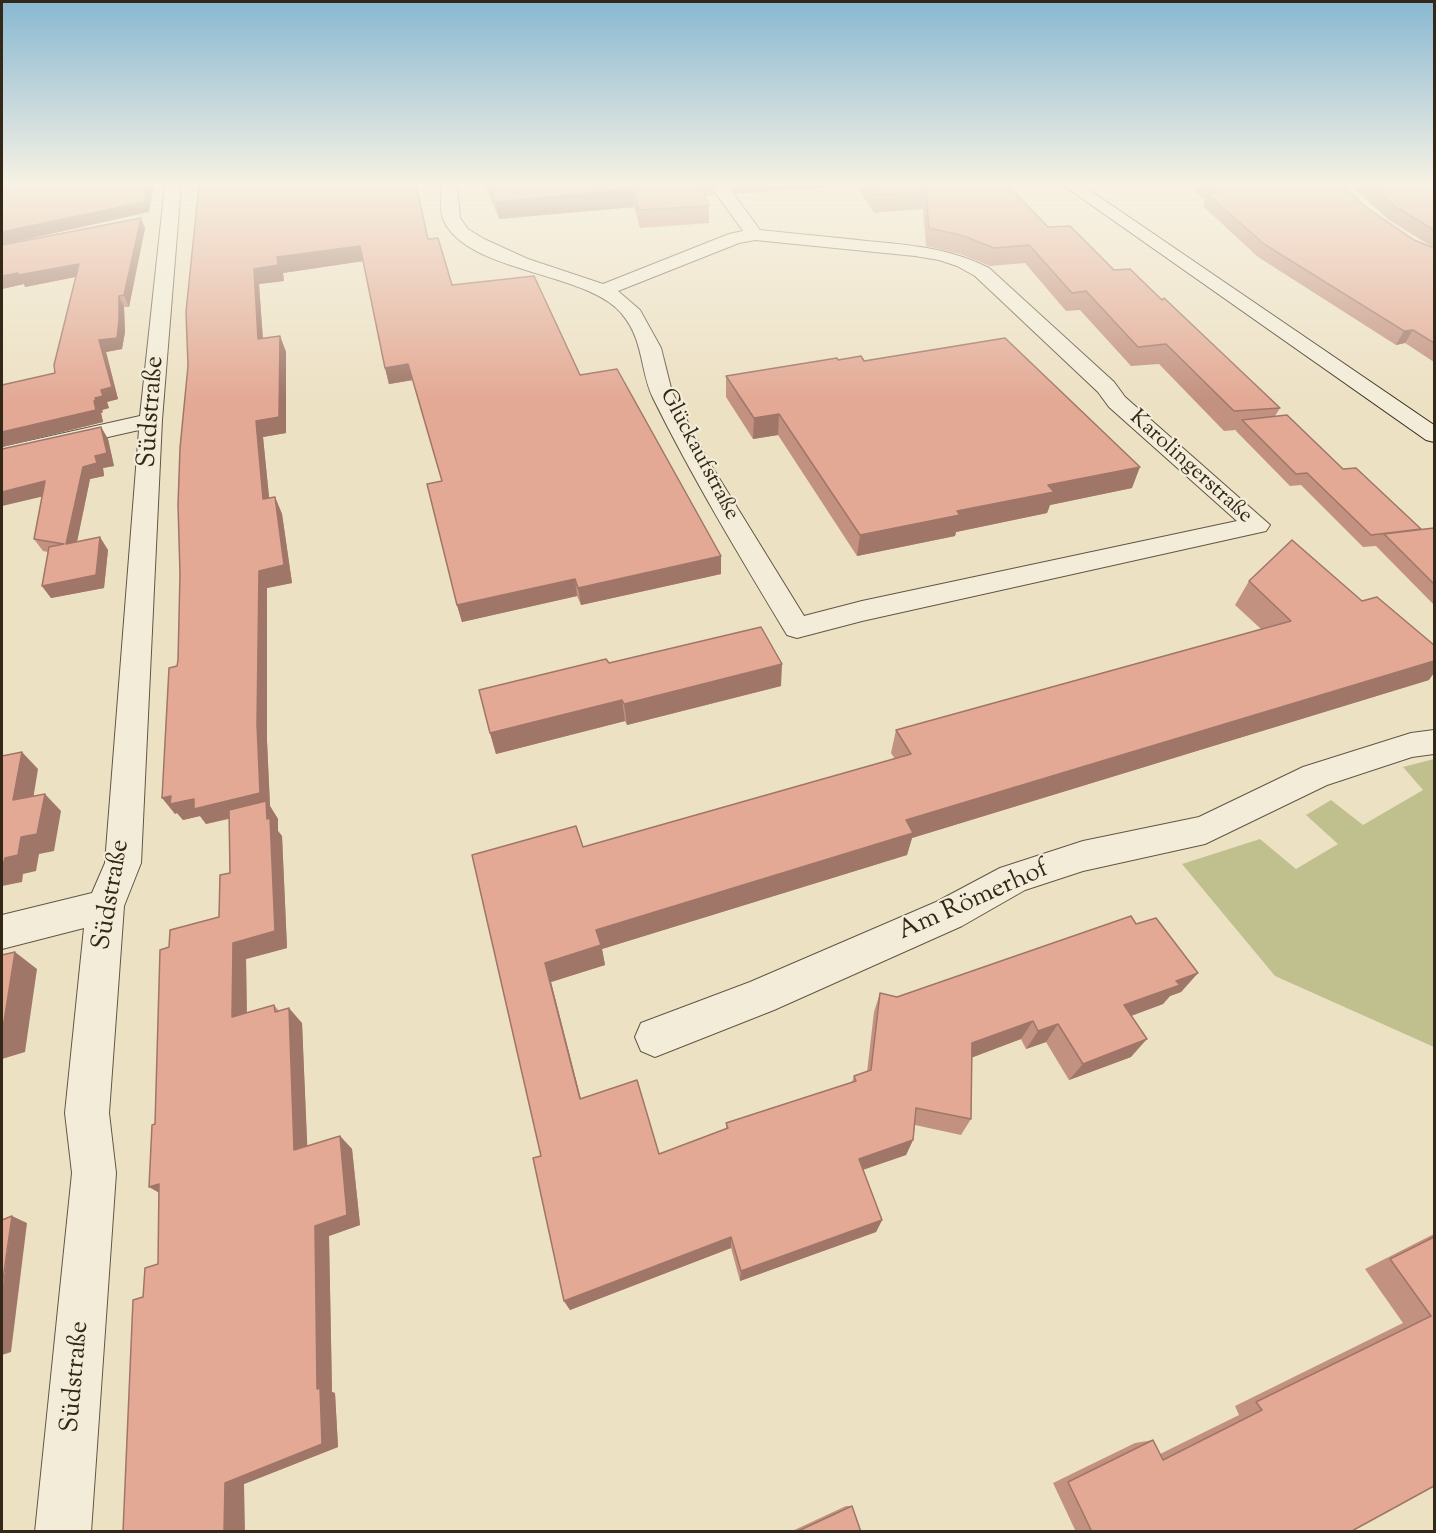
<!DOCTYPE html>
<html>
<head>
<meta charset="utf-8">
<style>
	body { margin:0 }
	#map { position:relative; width:1436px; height:1533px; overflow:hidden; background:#ede1c4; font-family:"Sorts Mill Goudy",serif }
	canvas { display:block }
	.frame { position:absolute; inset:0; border:3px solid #332718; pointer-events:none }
</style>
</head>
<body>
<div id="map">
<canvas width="1436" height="1533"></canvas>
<div class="frame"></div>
</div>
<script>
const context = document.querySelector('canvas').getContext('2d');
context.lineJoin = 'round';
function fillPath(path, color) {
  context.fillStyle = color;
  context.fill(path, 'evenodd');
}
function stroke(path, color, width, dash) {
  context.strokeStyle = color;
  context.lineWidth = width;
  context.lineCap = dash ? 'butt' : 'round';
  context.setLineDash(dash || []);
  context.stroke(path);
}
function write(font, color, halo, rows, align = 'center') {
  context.font = font + ' "Sorts Mill Goudy",serif';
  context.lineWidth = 4.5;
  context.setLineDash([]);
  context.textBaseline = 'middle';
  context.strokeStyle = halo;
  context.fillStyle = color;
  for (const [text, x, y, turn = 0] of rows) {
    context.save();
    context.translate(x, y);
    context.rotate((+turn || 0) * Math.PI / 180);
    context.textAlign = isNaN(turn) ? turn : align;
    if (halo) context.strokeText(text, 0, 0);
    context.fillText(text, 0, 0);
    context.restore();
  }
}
fillPath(new Path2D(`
	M 1434,759 L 1434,1047 L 1275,976 L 1182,864 L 1260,839 L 1296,869 L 1338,844 L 1306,815 L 1331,800 L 1363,825 L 1423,790 L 1403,767 Z`), '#c0c08f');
const street = new Path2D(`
	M 165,185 L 181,185 L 162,420 L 141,863 L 124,906 L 109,1113 L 116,1173 L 91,1532 L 35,1532 L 72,1173 L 65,1113 L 84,928 L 2,949 L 2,915 L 92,893 L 105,863 L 139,430 L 2,461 L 2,447 L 140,416 Z
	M 441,185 L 457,185 L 460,218 L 468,229 L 484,239 L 528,259 L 603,284 L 729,234 L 743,231 L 710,185 L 727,185 L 760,230 C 796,234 832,237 867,241 C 910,245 950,248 989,268 L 1114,382 L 1125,397 L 1270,525 L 1266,531 L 1257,533 L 862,621 L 797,638 L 787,635 C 740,557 693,479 653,398 C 640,371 644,340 622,314 C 589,272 468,273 444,221 C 439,211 442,197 441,185 ZM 755,240 L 915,256 L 939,260 L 957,266 L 975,276 L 1098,392 L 1109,407 L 1237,521 L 862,601 L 804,616 L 706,457 L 672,392 L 661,348 L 640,310 L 618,291 L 739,243 Z
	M 1434,730 L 1434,754 L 1412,757 L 1327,785 L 1205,844 L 1083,871 L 1025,890 L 962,926 L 774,1010 L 655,1057 L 641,1051 L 635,1037 L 641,1023 L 750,982 L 936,902 L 1000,868 L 1083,841 L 1199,817 L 1303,767 L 1411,733 Z`);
const secondary = new Path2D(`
	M 1063,185 L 1082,185 L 1434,425 L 1434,442 L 1426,440 Z`);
stroke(street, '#625643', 2);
stroke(secondary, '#332718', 2);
fillPath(street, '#f3ecd9');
fillPath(secondary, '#f3ecd9');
fillPath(new Path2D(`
	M 199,185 L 428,239 L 452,285 L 580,375 L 721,574 L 581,605 L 577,596 L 462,622 L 457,605 L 442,481 L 413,380 L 389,384 L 385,368 L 363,261 L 283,273 L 284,281 L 259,284 L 263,339 L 280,336 L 286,352 L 286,433 L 263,437 L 269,498 L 275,497 L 282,514 L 292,583 L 267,588 L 267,741 L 270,806 L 278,819 L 278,831 L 282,836 L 287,948 L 246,959 L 247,1013 L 274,1005 L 279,1011 L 302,1023 L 307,1146 L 340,1136 L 352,1149 L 360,1225 L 329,1236 L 332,1392 L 335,1393 L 338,1447 L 244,1484 L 143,1297 L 158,1264 L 159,1193 L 155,1124 L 169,947 L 219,917 L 230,873 L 229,819 L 206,824 L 200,816 L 183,820 L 177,813 L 175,814 L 177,666 L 178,660 L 188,366 Z
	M 485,185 L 715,185 L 715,195 L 705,196 L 709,206 L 709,223 L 640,228 L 634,207 L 499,219 Z
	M 729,185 L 850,185 L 850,186 L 736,194 Z
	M 856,185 L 1008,185 L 1048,227 L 1162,300 L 1280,408 L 1275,416 L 1421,529 L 1434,528 L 1434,605 L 1376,546 L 1363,547 L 1301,485 L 1290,486 L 1236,431 L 1236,430 L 1224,431 L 1159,364 L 1131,366 L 1080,310 L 1066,311 L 1025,263 L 990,266 L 960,254 L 926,246 L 923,209 L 874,213 Z
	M 1188,185 L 1342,185 L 1367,208 L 1414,240 L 1434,248 L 1389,220 L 1350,185 L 1434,185 L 1434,362 L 1405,343 L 1396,345 L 1258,257 L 1203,206 L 1205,200 Z
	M 145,228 L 129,307 L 124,307 L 125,332 L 122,349 L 106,352 L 118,399 L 107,402 L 109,408 L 102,410 L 103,412 L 101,413 L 103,422 L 2,447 L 2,385 L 55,373 L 76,277 L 25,287 L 24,284 L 2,289 L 2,245 Z
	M 838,360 L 864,361 L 1132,488 L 1050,505 L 1047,513 L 956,532 L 955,536 L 857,556 L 778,435 L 753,439 L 726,397 L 726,376 Z
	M 101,427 L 108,439 L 114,466 L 103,468 L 104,476 L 90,479 L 77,542 L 108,550 L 104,588 L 51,598 L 42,586 L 48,552 L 43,551 L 34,539 L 42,496 Z
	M 1249,581 L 1429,680 L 912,838 L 907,855 L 602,949 L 605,965 L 551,982 L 581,1099 L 659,1154 L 726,1129 L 726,1123 L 852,1082 L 854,1076 L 867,1072 L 874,1012 L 880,993 L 897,997 L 1136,924 L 1198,973 L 1181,992 L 1170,996 L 1163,1004 L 1131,1016 L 1131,1057 L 1069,1080 L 1046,1042 L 1026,1049 L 1021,1039 L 972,1057 L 971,1119 L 961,1135 L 915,1125 L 913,1140 L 906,1155 L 863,1170 L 882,1220 L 876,1232 L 740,1281 L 731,1248 L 570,1310 L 564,1301 L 541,1156 L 472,855 L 583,847 L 895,759 L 891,753 L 896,730 L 1261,629 L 1235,605 Z
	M 609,663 L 781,686 L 627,725 L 625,721 L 496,754 L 490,733 Z
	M 1434,1234 L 1434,1486 L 1350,1532 L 1076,1532 L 1053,1483 L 1135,1443 L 1153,1440 L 1160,1454 L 1239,1415 L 1235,1406 L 1403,1323 L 1365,1269 Z
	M 846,1506 L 852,1506 L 861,1532 L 790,1532 Z`), '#c39180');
fillPath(new Path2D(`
	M 147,185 L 154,185 L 149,212 L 2,245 L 2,232 Z
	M 633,189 L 634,207 L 499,219 L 496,202 Z
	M 141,218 L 145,228 L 129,307 L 124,295 Z
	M 360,246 L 364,261 L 283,273 L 284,281 L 259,284 L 264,356 L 258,339 L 254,269 L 277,257 Z
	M 79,264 L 85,275 L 25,287 L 24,284 L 2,289 L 2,276 L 18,273 Z
	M 119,296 L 124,307 L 125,332 L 122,349 L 106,352 L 118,399 L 107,402 L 109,408 L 102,410 L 103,412 L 101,413 L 103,422 L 2,447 L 2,432 L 94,401 L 101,390 L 99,340 Z
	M 1413,330 L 1405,343 L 1396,345 L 1404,331 Z
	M 280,336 L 286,352 L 286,433 L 263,437 L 271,516 L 263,499 L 256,421 Z
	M 408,364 L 413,380 L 389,384 L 385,368 Z
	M 779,414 L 778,435 L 753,439 L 754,418 Z
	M 101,427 L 108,439 L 114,466 L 103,468 L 104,476 L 90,479 L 74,556 L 66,544 L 83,467 L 95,456 Z
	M 1140,467 L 1132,488 L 1050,505 L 1047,513 L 956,532 L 955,536 L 857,556 L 860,535 L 957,511 L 1048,485 Z
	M 45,481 L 53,494 L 2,506 L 2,492 Z
	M 275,497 L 282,514 L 292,583 L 267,588 L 267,741 L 270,806 L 278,819 L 278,831 L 282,836 L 287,948 L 246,959 L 247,1032 L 232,1017 L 233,943 L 267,819 L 267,809 L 206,824 L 200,816 L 183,820 L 177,813 L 175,814 L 162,798 L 257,724 L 259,571 Z
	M 100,537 L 108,550 L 104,588 L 51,598 L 42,586 Z
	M 721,556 L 721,574 L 581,605 L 578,588 Z
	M 575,579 L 577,596 L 462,622 L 457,605 Z
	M 1434,661 L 1434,673 L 1429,680 L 912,838 L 907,855 L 602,949 L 605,965 L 551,982 L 585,1115 L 580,1099 L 545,963 L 596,930 L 906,820 Z
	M 782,664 L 781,686 L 627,725 L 624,704 Z
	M 622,700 L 625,721 L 496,754 L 490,733 Z
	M 22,752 L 38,769 L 30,818 L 13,800 Z
	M 45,794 L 61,811 L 54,851 L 39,854 L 36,871 L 23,874 L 22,882 L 2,886 L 2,865 L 5,858 L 21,837 Z
	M 15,952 L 37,969 L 25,1052 L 2,1059 L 2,1034 Z
	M 1198,973 L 1181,992 L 1170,996 L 1163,1004 L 1109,1024 L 1124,1005 L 1176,981 Z
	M 289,1008 L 302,1023 L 308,1162 L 294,1150 Z
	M 1033,1021 L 1021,1039 L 963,1061 L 972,1043 Z
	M 1058,1024 L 1046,1042 L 1026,1049 L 1038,1031 Z
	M 1147,1039 L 1131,1057 L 1069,1080 L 1083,1064 Z
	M 340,1136 L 352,1149 L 360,1225 L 329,1236 L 332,1392 L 335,1393 L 338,1447 L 244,1484 L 245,1532 L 224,1532 L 225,1483 L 317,1389 L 315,1226 Z
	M 913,1140 L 906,1155 L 853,1173 L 859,1159 Z
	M 159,1184 L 168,1198 L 149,1187 Z
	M 12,1216 L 27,1223 L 11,1352 L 2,1355 L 2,1292 Z
	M 882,1220 L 876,1232 L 740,1281 L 741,1271 Z
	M 731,1237 L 731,1248 L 570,1310 L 564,1301 Z`), '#9f7668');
const building = new Path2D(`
	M 2,185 L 147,185 L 144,202 L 2,232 Z
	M 199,185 L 416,185 L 428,239 L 438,238 L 452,285 L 534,276 L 580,375 L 617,369 L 721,556 L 578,588 L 575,579 L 457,605 L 427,484 L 442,481 L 408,364 L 385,368 L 360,246 L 277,257 L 278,265 L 254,269 L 258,339 L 280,336 L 279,417 L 256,421 L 263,499 L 275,497 L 284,565 L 259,571 L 257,724 L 260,793 L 194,809 L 194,799 L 170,804 L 171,796 L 162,798 L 169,668 L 177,666 L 178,660 L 180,574 L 178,505 L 180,448 L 188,366 L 186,312 Z
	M 489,185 L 701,185 L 709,206 L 639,210 L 633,189 L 496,202 Z
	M 870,185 L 1008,185 L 1048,227 L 1070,226 L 1114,270 L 1130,269 L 1162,300 L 1164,298 L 1280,408 L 1234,411 L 1166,344 L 1138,347 L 1086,291 L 1072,293 L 1029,245 L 994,248 L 964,236 L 929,228 L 926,192 L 876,195 Z
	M 1207,185 L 1342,185 L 1367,208 L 1414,240 L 1434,248 L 1434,343 L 1413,330 L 1404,331 L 1264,244 L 1207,194 L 1217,193 Z
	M 1370,185 L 1434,185 L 1434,230 L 1396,207 Z
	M 141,218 L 124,295 L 119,296 L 119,320 L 117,338 L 99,340 L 112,387 L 101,390 L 103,396 L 95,398 L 96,400 L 94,401 L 96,410 L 2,432 L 2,385 L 55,373 L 54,365 L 79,264 L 19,275 L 18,273 L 2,276 L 2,245 Z
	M 1005,338 L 1140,467 L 1048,485 L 1054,492 L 957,511 L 960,515 L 860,535 L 779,414 L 754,418 L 726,376 L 837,358 L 838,360 L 861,356 L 864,361 Z
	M 1287,415 L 1343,469 L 1356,468 L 1421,529 L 1371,535 L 1307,473 L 1296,474 L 1242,420 Z
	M 101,427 L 107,453 L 95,456 L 97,463 L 83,467 L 66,544 L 100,537 L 96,575 L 42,586 L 49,547 L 64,544 L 34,539 L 45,481 L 2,492 L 2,449 Z
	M 1434,528 L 1434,584 L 1384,534 Z
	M 1292,540 L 1362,601 L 1377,597 L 1434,645 L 1434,661 L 906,820 L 913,833 L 596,930 L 601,945 L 545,963 L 580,1099 L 637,1080 L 659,1154 L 728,1128 L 726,1123 L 856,1081 L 854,1076 L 871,1070 L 880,993 L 897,997 L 1131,916 L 1136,924 L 1156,918 L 1198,973 L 1176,981 L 1180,985 L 1124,1005 L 1147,1039 L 1083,1064 L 1058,1024 L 1038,1031 L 1033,1021 L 972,1043 L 971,1119 L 916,1108 L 913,1140 L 859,1159 L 882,1220 L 741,1271 L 731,1237 L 564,1301 L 533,1158 L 541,1156 L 472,855 L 576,826 L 583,847 L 911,754 L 896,730 L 1291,621 L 1249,581 Z
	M 761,627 L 782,664 L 624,704 L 622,700 L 490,733 L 479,690 L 606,659 L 609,663 Z
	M 22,752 L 13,800 L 45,794 L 37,834 L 21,837 L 18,855 L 5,858 L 3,865 L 2,865 L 2,756 Z
	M 266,801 L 267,819 L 270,818 L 275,931 L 233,943 L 232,1017 L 274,1005 L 275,1012 L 289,1008 L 294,1150 L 340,1136 L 347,1215 L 315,1226 L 317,1389 L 320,1388 L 322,1444 L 225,1483 L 224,1532 L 123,1532 L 133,1300 L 143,1297 L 145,1268 L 158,1264 L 159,1184 L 149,1187 L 152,1125 L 155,1124 L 160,950 L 169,947 L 170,930 L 219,917 L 220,875 L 230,873 L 229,810 Z
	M 15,952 L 2,1034 L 2,955 Z
	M 12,1216 L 3,1279 L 2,1292 L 2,1220 Z
	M 1434,1237 L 1434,1486 L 1350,1532 L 1092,1532 L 1068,1482 L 1153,1440 L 1163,1460 L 1262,1410 L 1256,1402 L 1431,1316 L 1390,1259 Z
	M 852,1506 L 861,1532 L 796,1532 Z`);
fillPath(building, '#e3a995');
stroke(building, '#9f7668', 1.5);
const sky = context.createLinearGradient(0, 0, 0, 400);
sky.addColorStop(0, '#88b8d2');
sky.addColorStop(0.46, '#f7f2e4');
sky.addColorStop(1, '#f7f2e400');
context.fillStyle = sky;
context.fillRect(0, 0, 1436, 400);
write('22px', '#332718', '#f3ecd9', [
	["Glückaufstraße",698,455,62],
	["Karolingerstraße",1190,468,42]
]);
write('26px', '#332718', '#f3ecd9', [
	["Südstraße",153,412,-86],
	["Südstraße",113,895,-80],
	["Am Römerhof",974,902,-24],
	["Südstraße",77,1377,-85]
]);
</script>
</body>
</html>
